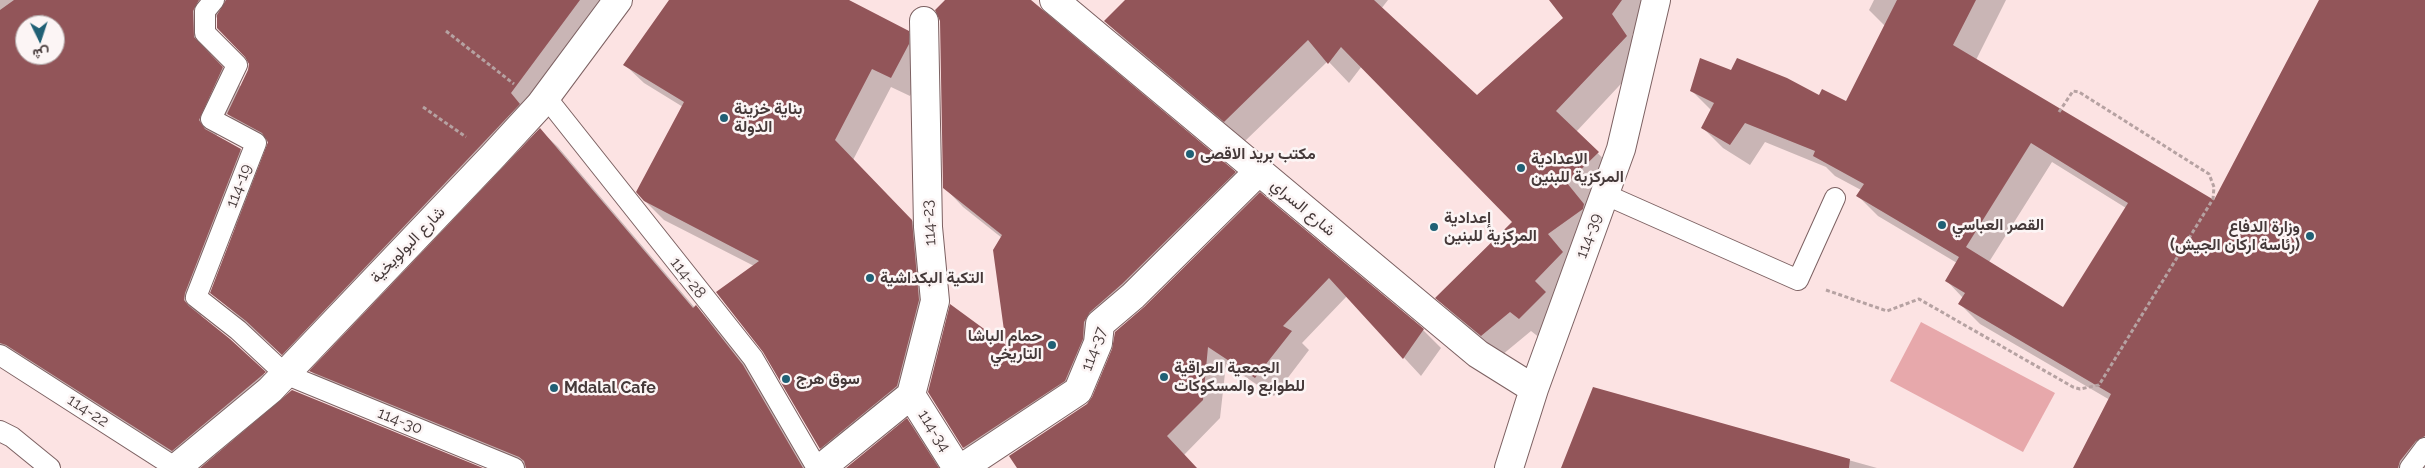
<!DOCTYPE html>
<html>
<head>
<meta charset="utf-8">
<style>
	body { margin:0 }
	#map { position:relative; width:2425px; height:468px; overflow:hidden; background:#fce3e3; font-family:Raleway,Vazirmatn,sans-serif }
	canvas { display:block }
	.north { position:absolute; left:15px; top:15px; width:50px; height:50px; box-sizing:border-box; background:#fcf5f5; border:1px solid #b3aaaa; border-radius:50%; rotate:176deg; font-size:14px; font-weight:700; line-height:20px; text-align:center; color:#453939 }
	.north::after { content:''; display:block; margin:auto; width:18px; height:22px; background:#206075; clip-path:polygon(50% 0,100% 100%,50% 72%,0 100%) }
</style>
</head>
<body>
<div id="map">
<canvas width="2425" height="468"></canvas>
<div class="north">ش</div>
</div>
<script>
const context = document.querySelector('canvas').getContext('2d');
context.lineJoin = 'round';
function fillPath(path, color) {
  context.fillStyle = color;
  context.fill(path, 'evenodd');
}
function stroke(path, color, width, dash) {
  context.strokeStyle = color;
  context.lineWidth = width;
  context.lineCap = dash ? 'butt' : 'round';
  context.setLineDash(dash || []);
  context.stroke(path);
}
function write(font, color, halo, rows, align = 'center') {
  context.font = font + ' Raleway,Vazirmatn,sans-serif';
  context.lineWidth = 5;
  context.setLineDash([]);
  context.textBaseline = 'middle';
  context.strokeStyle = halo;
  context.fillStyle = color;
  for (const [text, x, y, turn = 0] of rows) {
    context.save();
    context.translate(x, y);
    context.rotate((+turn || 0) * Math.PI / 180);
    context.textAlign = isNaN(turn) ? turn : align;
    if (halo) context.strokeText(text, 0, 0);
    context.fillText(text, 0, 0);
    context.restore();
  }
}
fillPath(new Path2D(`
	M 1921,322 L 2055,393 L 2023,452 L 1890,381 Z`), '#e7a8ab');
fillPath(new Path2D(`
	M 0,0 L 613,0 L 300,371 L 212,293 L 237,227 L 235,226 L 202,310 L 201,318 L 282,390 L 190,467 L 0,351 ZM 218,15 L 250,62 L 249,70 L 241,87 L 211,56 L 210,28 ZM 25,25 L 55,25 L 55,55 L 25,55 ZM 227,113 L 245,131 L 269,143 L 259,168 L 240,150 L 216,137 Z
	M 671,0 L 846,0 L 908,32 L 927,51 L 927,64 L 910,96 L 891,87 L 853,160 L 931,240 L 916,405 L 839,467 L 821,448 L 754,266 L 664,220 L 645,201 L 683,107 L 644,83 L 625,65 Z
	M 947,0 L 1028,0 L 1235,173 L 1254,192 L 1109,331 L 1101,358 L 983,467 L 964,448 L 929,392 L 1007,348 L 1002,238 L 963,207 L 944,187 Z
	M 1127,0 L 1388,0 L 1381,9 L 1477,96 L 1565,18 L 1550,0 L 1657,0 L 1632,35 L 1646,57 L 1576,132 L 1618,173 L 1586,204 L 1604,226 L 1603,229 L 1568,255 L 1582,273 L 1540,338 L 1531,331 L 1502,355 L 1457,318 L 1437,298 L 1514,222 L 1362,66 L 1349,83 L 1328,61 L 1245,141 L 1126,41 L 1105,21 Z
	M 1874,0 L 2006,0 L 1976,60 L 2214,202 L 2321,0 L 2414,0 L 2425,6 L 2425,468 L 2074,468 L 2110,400 L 1980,324 L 1960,304 L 1963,298 L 1946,280 L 1957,263 L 1878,216 L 1858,196 L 1861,190 L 1835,176 L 1826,167 L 1765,142 L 1750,165 L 1723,148 L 1703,128 L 1712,111 L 1692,91 L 1732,72 L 1847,103 L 1885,26 L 1869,10 ZM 2052,162 L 2126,208 L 2064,309 L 1989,262 Z
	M 540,130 L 558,147 L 695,308 L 696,307 L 714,325 L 761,384 L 810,468 L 522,468 L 329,389 L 311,371 Z
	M 1260,194 L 1423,330 L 1441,348 L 1421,376 L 1347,296 L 1302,343 L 1309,350 L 1274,396 L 1226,364 L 1220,418 L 1184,455 L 1196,468 L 1019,468 L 1088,405 L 1145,308 Z
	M 1594,389 L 1877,468 L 1563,468 Z
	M 907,420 L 925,438 L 944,468 L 848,468 Z`), '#0003');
fillPath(new Path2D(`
	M 14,0 L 199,0 L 193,11 L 194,37 L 223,67 L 199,120 L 205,129 L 241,149 L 185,293 L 184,300 L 189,306 L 230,339 L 266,372 L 172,451 L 6,345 L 0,343 L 0,10 ZM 25,25 L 55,25 L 55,55 L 25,55 Z
	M 226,0 L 580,0 L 511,93 L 520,104 L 282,355 L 246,321 L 210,293 L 268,142 L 262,133 L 227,114 L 248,70 L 249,64 L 245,57 L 217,28 L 217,15 Z
	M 669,0 L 849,0 L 909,31 L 909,44 L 891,78 L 872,69 L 835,140 L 912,220 L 919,300 L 897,386 L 820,449 L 763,352 L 716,292 L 759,261 L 644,201 L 636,192 L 684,102 L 623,65 Z
	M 945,0 L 1031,0 L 1236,172 L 1122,284 L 1090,312 L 1084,322 L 1083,339 L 1065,381 L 963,448 L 928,392 L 950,304 L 1006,345 L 993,250 L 1002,235 L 943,188 L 940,21 L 935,10 Z
	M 1125,0 L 1374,0 L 1477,95 L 1563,18 L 1549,0 L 1622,0 L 1612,14 L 1627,36 L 1556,111 L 1599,152 L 1567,183 L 1584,204 L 1583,209 L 1548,234 L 1563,252 L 1535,281 L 1546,292 L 1519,319 L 1510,312 L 1481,336 L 1435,298 L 1512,222 L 1341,47 L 1328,64 L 1308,40 L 1224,122 L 1104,21 Z
	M 1897,0 L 1976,0 L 1953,45 L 2214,200 L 2319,0 L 2425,0 L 2425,436 L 2416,441 L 2400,461 L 2398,468 L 2073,468 L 2111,394 L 1958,304 L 1965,293 L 1945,281 L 1959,257 L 1856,196 L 1864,184 L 1813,156 L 1815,151 L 1745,123 L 1730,145 L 1701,128 L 1714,103 L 1690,91 L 1700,58 L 1731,70 L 1737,58 L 1787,78 L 1819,95 L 1822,89 L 1846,101 ZM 2031,143 L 2128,203 L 2063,307 L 1966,247 Z
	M 540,128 L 693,308 L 696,305 L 743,365 L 803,468 L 526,468 L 524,461 L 519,457 L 309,371 Z
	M 1260,192 L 1424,329 L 1403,359 L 1329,278 L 1283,326 L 1292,331 L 1255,378 L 1208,347 L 1203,400 L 1167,436 L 1197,468 L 1017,468 L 1009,456 L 1087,404 L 1092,397 L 1112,349 L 1115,332 L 1144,307 Z
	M 1593,387 L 1850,459 L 1849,468 L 1561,468 Z
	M 292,390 L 483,468 L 200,468 Z
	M 907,418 L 939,468 L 846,468 Z`), '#925559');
const service = new Path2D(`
	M 214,0 L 205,11 L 205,33 L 237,65 L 211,119 L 256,143 L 196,297 L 238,330 L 285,374 L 514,468
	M 545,96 L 753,358 L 817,468
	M 1604,194 L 1798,280 L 1835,198
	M 0,355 L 176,468
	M 0,431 L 12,437 L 50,468
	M 2410,468 L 2425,448`);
const minor = new Path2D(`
	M 1054,0 L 1478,354 L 1534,389
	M 911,395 L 957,468
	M 176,468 L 270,390 L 494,155 L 540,105 L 618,0
	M 821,468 L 911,395 L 935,301 L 928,227 L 924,21
	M 962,468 L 1078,391 L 1098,343 L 1100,324 L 1133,296 L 1259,171
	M 1509,468 L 1534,389 L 1621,149 L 1656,0`);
stroke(service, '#7c6162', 22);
stroke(minor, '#7c6162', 30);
stroke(new Path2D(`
	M 446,31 L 514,84
	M 423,107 L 466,137
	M 1826,290 L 1887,311 L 1919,299 L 2073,387 L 2080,389 L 2099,385 L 2213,199 L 2214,187 L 2209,174 L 2079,92 L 2073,91 L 2059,112`), '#b6a2a2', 3, [4, 2.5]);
stroke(service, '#fff', 20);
stroke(minor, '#fff', 28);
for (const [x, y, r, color] of [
	[724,118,5,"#206075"],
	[1190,154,5,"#206075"],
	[1521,168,5,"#206075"],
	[1942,225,5,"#206075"],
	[1434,227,5,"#206075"],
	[2310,236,5,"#206075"],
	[870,278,5,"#206075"],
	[1052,345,5,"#206075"],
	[1164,377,5,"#206075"],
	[786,379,5,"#206075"],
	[554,388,5,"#206075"]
]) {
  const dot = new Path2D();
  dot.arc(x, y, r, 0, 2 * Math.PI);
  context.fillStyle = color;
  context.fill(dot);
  stroke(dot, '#fcf5f5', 2);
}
write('bold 16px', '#453939', '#fcf5f5', [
	["بناية خزينة",734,109],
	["الدولة",734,127],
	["مكتب بريد الاقصى",1200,154],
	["الاعدادية",1531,159],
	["المركزية للبنين",1531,177],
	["إعدادية",1444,218],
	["المركزية للبنين",1444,236],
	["القصر العباسي",1952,225],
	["وزارة الدفاع",2300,227,"right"],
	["(رئاسة اركان الجيش)",2300,245,"right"],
	["التكية البكداشية",880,278],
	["حمام الباشا",1042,336,"right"],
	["التاريخي",1042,354,"right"],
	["الجمعية العراقية",1174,368],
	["للطوابع والمسكوكات",1174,386],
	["سوق هرج",796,379],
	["Mdalal Cafe",564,388]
], 'left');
write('16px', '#453939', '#fcf5f5', [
	["114-19",239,186,-69],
	["شارع السراي",1303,208,40],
	["114-23",929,223,-94],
	["114-39",1589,236,-70],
	["شارع البولويخية",408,245,-46],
	["114-28",688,278,52],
	["114-37",1094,349,-70],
	["114-22",88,411,33],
	["114-30",400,421,22],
	["114-34",934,431,58]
]);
</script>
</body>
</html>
